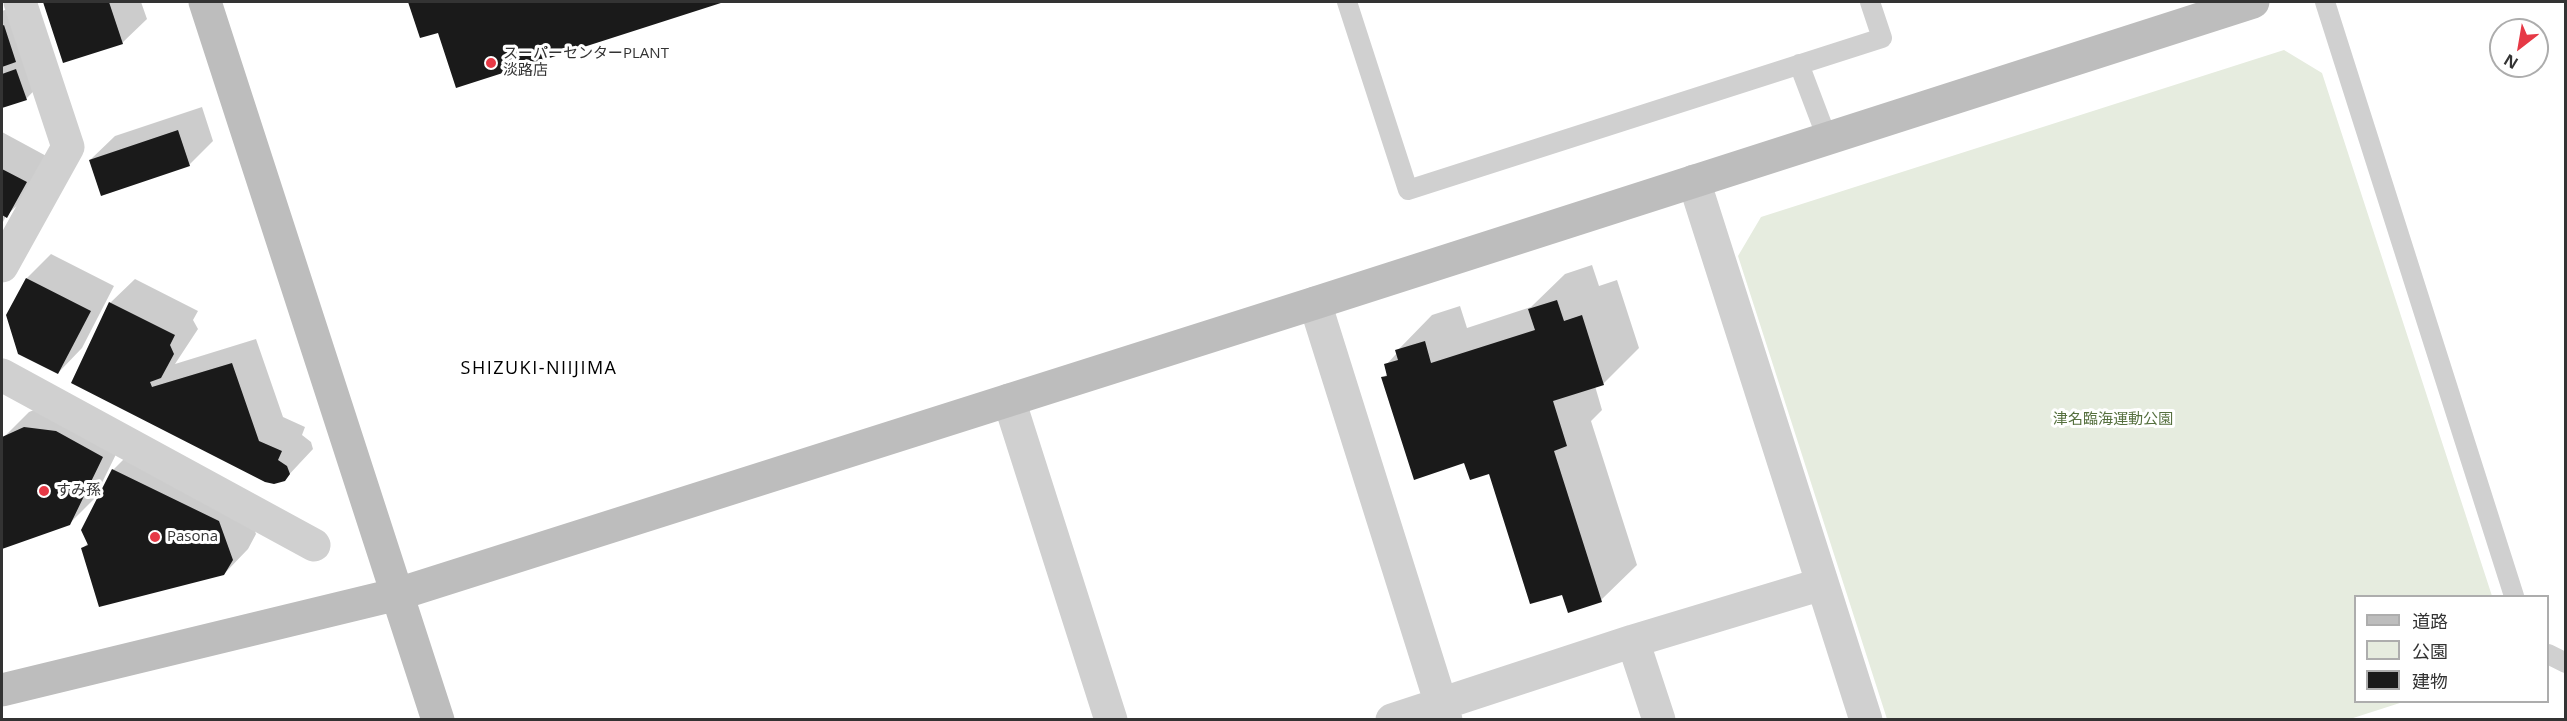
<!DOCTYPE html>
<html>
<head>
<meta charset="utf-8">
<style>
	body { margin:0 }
	#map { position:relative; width:2567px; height:721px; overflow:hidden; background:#fff; font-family:"Open Sans","Noto Sans JP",sans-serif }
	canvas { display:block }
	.frame { position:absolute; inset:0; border:3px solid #333; pointer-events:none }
	.legend { position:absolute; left:2354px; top:595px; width:195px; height:108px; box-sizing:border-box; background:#fff; border:2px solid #adadad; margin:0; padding:8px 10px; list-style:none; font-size:18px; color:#333 }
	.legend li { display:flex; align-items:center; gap:12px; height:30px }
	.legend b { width:30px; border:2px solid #adadad }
	.north { position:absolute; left:2489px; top:18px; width:60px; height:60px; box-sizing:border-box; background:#fff; border:2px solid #adadad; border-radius:50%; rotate:211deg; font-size:16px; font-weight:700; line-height:24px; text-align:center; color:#333 }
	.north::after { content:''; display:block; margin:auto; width:21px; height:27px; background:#e63946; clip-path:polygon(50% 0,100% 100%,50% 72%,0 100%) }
</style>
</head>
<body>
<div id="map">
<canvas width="2567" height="721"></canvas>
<div class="frame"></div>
<ul class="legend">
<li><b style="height:8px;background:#bdbdbd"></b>道路</li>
<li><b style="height:16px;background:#e6ecdf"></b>公園</li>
<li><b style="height:16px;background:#1a1a1a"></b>建物</li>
</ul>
<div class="north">N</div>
</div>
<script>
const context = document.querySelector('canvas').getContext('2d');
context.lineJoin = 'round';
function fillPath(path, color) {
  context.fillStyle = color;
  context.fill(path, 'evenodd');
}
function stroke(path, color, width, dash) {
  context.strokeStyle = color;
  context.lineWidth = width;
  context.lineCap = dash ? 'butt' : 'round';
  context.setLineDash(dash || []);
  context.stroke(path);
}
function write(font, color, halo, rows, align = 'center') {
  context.font = font + ' "Open Sans","Noto Sans JP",sans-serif';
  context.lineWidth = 6;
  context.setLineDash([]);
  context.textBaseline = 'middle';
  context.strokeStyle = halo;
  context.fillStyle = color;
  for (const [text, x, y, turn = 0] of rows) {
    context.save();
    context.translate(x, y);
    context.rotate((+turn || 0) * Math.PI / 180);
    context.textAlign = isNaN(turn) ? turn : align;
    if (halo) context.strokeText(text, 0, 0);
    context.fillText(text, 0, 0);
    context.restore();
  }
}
fillPath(new Path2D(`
	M 2284,50 L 2322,73 L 2492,596 L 2356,596 L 2356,702 L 2403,702 L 2350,719 L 1887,719 L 1738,256 L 1761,217 Z`), '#e6ecdf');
fillPath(new Path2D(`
	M 28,2 L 50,74 L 26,99 L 2,107 L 2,11 Z
	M 45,2 L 141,2 L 147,19 L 122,43 L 64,61 Z
	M 410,2 L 721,2 L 457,86 L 439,31 L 421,36 Z
	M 202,107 L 213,141 L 189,165 L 90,160 L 115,136 Z
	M 2,132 L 50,158 L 31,192 L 6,216 L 2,224 Z
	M 51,254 L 114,286 L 82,348 L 58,373 L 27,278 Z
	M 1592,265 L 1599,286 L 1617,280 L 1639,348 L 1604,383 L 1595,386 L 1602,410 L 1591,421 L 1637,565 L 1601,600 L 1563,593 L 1490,473 L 1465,461 L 1383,378 L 1388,373 L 1386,365 L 1397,353 L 1397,351 L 1432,315 L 1460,306 L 1467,328 L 1531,307 L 1565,274 Z
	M 135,279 L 198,311 L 193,320 L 198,329 L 175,364 L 256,339 L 283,417 L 305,427 L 302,435 L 311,442 L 313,449 L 284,480 L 72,383 L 110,303 Z
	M 50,403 L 127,432 L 94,499 L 69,524 L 2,547 L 2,439 L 29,412 Z
	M 137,446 L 243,496 L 256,534 L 248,549 L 224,574 L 83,548 L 88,543 L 113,470 Z`), '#0003');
fillPath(new Path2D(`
	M 43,2 L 109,2 L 123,44 L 63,63 Z
	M 408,2 L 724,2 L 456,88 L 438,33 L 420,38 Z
	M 4,25 L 16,62 L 2,67 L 2,26 Z
	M 16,69 L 27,100 L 2,108 L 2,74 Z
	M 178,130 L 190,166 L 101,196 L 89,160 Z
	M 2,169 L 27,182 L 7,218 L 2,215 Z
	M 26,278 L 91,311 L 58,374 L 18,354 L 6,315 Z
	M 1557,300 L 1564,321 L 1582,315 L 1604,385 L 1553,401 L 1567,446 L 1554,451 L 1602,602 L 1568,613 L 1562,595 L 1530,604 L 1489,474 L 1470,480 L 1464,463 L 1414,480 L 1381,377 L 1387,376 L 1384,364 L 1398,360 L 1395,350 L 1425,341 L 1431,363 L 1535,330 L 1528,309 Z
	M 109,302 L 175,335 L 170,345 L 174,354 L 161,378 L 150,382 L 152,387 L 232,363 L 259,441 L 282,451 L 278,460 L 287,466 L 290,474 L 285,481 L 274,484 L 265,482 L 71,383 Z
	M 24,427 L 56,431 L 103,457 L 70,525 L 2,549 L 2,437 Z
	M 112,469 L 219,521 L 233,560 L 224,575 L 99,607 L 81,548 L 88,545 L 81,530 Z`), '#1a1a1a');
stroke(new Path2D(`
	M 1347,2 L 1408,190 L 1882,38 L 1870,2
	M 2325,2 L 2514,596
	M 1799,64 L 1827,138
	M 2548,654 L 2566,663`), '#d0d0d0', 20);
stroke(new Path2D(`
	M 1694,181 L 1866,720
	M 2,266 L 68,147 L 20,2
	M 1315,303 L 1446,720
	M 2,375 L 314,545
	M 1009,400 L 1111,720
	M 1633,641 L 1659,720
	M 1392,720 L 1633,641 L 1822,584`), '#d0d0d0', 33);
stroke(new Path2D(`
	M 205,2 L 438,720
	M 2,690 L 398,594 L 1315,303 L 2253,2`), '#bdbdbd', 33);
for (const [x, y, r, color] of [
	[491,63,6,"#e63946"],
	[44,491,6,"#e63946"],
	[155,537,6,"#e63946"]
]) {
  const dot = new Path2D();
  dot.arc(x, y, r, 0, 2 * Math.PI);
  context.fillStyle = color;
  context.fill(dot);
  stroke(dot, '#fff', 2);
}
write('15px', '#333', '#fff', [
	["スーパーセンターPLANT",503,54],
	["淡路店",503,71],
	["すみ孫",56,491],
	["Pasona",167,537]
], 'left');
write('15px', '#56703f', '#fff', [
	["津名臨海運動公園",2113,420]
]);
context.letterSpacing = '1.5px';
write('18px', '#000', '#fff', [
	["SHIZUKI-NIIJIMA",539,369]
]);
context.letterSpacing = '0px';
</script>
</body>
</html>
